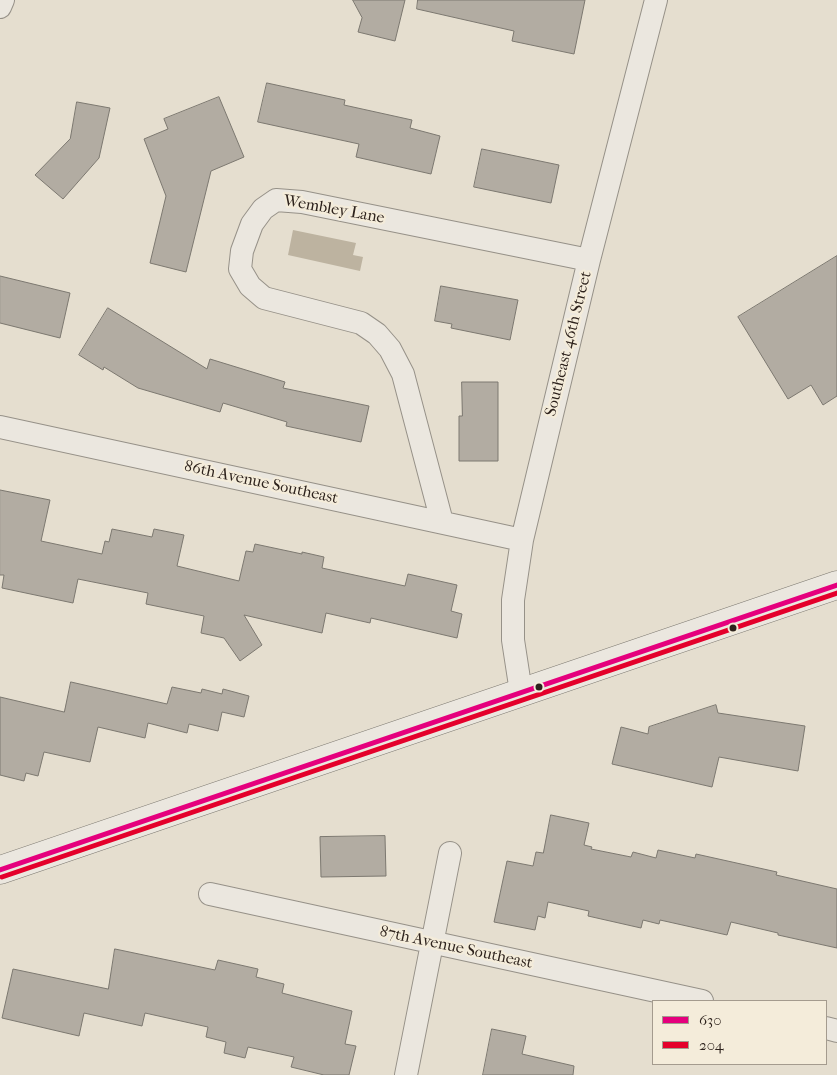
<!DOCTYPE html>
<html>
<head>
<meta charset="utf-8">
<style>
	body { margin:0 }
	#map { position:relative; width:837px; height:1075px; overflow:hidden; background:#e5decf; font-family:"IM FELL French Canon",serif }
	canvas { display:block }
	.legend { position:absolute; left:652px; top:1000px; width:175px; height:65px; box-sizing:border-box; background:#f4ecda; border:1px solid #a49b8e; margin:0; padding:6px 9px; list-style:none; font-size:15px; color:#2d221c }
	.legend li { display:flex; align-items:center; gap:10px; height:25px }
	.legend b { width:25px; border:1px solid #a49b8e }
</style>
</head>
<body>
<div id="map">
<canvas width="837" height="1075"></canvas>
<ul class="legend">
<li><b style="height:6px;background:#e5007d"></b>630</li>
<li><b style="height:6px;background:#e4002b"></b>204</li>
</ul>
</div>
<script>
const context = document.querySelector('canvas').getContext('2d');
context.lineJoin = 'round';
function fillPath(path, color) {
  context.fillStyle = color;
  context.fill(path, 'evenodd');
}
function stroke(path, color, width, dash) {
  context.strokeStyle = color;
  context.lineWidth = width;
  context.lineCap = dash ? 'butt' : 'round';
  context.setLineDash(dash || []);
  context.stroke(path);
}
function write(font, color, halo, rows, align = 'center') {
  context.font = font + ' "IM FELL French Canon",serif';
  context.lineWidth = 4.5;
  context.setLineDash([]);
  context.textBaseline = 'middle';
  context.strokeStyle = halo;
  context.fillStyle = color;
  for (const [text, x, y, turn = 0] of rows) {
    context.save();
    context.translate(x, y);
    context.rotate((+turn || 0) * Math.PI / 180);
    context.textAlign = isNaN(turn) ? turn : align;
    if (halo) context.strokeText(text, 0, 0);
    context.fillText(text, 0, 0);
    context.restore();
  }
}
fillPath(new Path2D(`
	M 293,230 L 356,243 L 353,255 L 363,257 L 360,271 L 288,255 Z`), '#bdb3a0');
const building = new Path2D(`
	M 353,0 L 405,0 L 395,41 L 358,32 L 362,18 Z
	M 418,0 L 585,0 L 574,54 L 512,41 L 514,31 L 417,9 Z
	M 267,83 L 345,100 L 344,105 L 412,120 L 410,128 L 440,136 L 431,174 L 356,157 L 359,144 L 258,122 Z
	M 219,97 L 244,157 L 211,171 L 186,272 L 150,263 L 166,196 L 144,139 L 168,129 L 164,119 Z
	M 77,102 L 110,108 L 99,158 L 63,199 L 35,175 L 70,139 Z
	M 482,149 L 559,165 L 551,203 L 474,187 Z
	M 837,256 L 837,396 L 823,405 L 811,385 L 788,399 L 738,317 Z
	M 0,276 L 70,293 L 60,338 L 0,323 Z
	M 441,286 L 518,300 L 510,340 L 451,328 L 452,324 L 435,321 Z
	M 108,308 L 207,369 L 210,359 L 285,382 L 283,388 L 369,406 L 361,442 L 286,426 L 287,422 L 223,403 L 220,412 L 138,388 L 104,367 L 103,370 L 79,355 Z
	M 462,382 L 498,382 L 498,461 L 459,461 L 459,416 L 462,416 Z
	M 0,490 L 50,500 L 41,541 L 102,554 L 105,541 L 109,542 L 112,529 L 152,537 L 154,529 L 184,535 L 177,566 L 239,581 L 246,551 L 253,552 L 255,544 L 302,554 L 302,552 L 324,557 L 322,568 L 405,586 L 408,574 L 457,585 L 451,611 L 462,614 L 457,638 L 371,618 L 370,623 L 326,613 L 322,633 L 244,615 L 262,645 L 240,661 L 224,638 L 201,633 L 204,616 L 146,604 L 148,593 L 78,579 L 73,603 L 2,588 L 4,575 L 0,575 Z
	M 71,682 L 167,704 L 172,687 L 201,693 L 202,689 L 222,694 L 223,689 L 249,696 L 244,717 L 222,712 L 218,731 L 189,724 L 187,733 L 148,723 L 145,738 L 98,727 L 90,762 L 44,752 L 38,776 L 26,773 L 24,781 L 0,775 L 0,697 L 64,712 Z
	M 716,705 L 718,713 L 805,726 L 798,771 L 719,757 L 712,787 L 612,764 L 621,727 L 648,734 L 649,727 Z
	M 551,815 L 589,823 L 584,845 L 592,847 L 591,849 L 631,857 L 633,852 L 656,858 L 658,850 L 695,858 L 696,854 L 777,872 L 776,875 L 837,889 L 837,948 L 778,935 L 778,933 L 731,922 L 727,935 L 660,920 L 659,924 L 643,920 L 641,928 L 588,916 L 589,911 L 548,902 L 545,918 L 538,916 L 535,930 L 494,922 L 507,861 L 533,866 L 536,852 L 543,853 Z
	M 385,836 L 386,876 L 321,877 L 320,837 Z
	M 115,949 L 215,970 L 218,960 L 258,969 L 256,977 L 284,984 L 282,993 L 352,1011 L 345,1044 L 356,1046 L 349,1075 L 324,1075 L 291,1067 L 294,1057 L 248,1047 L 245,1058 L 224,1053 L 226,1042 L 206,1037 L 208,1027 L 145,1013 L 142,1026 L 84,1013 L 79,1036 L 2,1018 L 13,969 L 108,989 Z
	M 492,1029 L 526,1036 L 522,1054 L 574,1066 L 573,1075 L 483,1075 Z`);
fillPath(building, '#b2aca2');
stroke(building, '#7c7870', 1);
const street = new Path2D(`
	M 0,7 L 3,0
	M 0,427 L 522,540
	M 442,522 L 403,374 L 390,349 L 377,334 L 361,323 L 264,298 L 250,286 L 240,269 L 242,251 L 252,224 L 263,209 L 276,200 L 302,202 L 589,260
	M 521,692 L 513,640 L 513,600 L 522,540 L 589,260 L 656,0
	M 210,894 L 702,1001
	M 826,1028 L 837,1031
	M 406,1075 L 450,853`);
const secondary = new Path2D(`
	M 0,870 L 837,585`);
stroke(street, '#969188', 24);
stroke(secondary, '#7c7870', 29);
stroke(street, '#ebe7df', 22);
stroke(secondary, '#ebe7df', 28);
stroke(new Path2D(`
	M 0,870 L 837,585`), '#e5007d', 5);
stroke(new Path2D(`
	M 2,877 L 837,593`), '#e4002b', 5);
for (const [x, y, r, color] of [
	[733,628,4.5,"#2d221c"],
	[539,687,4.5,"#2d221c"]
]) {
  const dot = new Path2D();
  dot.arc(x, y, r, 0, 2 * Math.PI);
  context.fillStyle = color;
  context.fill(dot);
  stroke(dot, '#f4ecda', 2);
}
write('16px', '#2d221c', '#f4ecda', [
	["Wembley Lane",334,210,10],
	["Southeast 46th Street",569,344,-76],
	["86th Avenue Southeast",261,483,12],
	["87th Avenue Southeast",456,948,12]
]);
</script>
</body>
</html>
